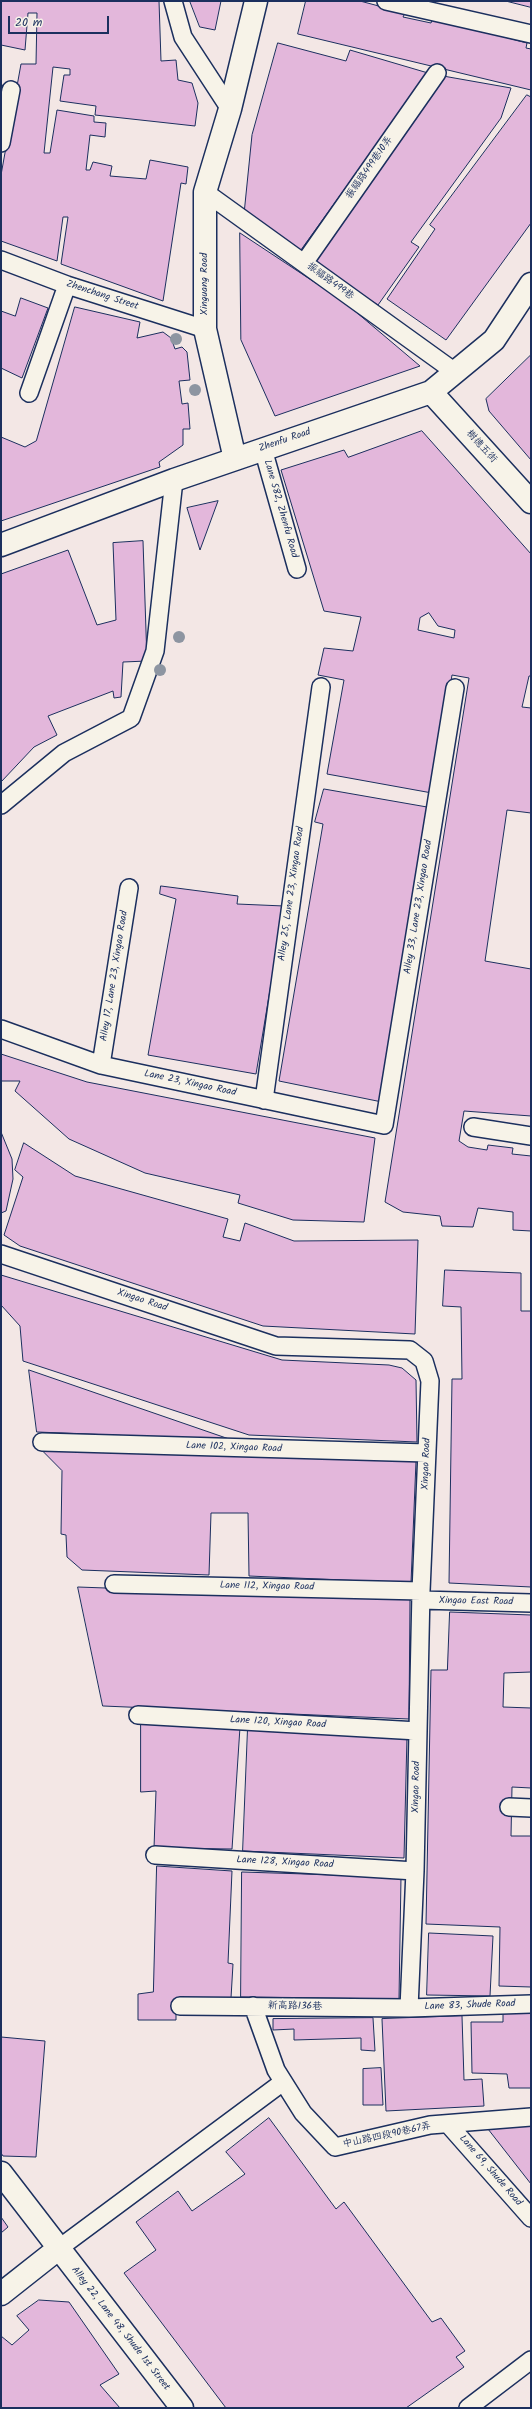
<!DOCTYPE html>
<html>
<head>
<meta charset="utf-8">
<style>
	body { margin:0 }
	#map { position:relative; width:532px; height:2409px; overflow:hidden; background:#f3e7e5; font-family:Kalam,sans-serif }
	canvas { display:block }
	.frame { position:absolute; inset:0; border:2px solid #1b2f5e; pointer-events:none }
	.scale { position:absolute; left:8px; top:16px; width:101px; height:18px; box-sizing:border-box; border:2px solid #1b2f5e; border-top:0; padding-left:5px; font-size:12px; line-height:14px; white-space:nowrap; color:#1b2f5e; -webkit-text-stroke:3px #f7f3e8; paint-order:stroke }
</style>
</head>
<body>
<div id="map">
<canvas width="532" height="2409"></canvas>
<div class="frame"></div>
<div class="scale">20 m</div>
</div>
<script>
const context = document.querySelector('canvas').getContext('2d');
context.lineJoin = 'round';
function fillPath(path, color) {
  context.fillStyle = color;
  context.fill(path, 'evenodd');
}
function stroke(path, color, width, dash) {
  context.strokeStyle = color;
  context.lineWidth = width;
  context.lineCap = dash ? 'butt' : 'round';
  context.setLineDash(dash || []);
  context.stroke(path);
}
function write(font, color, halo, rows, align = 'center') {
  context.font = font + ' Kalam,"LXGW WenKai TC",sans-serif';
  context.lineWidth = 3;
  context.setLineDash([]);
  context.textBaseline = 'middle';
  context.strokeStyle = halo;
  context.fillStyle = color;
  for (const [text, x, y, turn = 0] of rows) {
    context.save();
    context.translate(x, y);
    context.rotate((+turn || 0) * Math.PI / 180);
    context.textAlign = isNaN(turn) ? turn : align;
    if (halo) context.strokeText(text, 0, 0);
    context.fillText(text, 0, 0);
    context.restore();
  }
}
const building = new Path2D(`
	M 1,1 L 159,1 L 161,61 L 176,60 L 178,80 L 192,83 L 198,103 L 195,126 L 95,115 L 96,106 L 60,101 L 64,75 L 70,75 L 70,69 L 53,67 L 44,153 L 50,153 L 57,110 L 94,116 L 94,122 L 106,123 L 105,137 L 90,135 L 86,170 L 90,170 L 93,162 L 112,166 L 110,176 L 146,179 L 150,160 L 188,167 L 186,184 L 181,183 L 163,301 L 61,264 L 68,217 L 63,217 L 57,261 L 1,241 L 1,175 L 21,64 L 36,64 L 37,13 L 28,13 L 25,50 L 1,45 Z
	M 190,1 L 221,1 L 215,30 L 200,27 Z
	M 306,1 L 360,1 L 405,13 L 403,17 L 431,23 L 433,18 L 527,43 L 526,48 L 531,49 L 531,90 L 298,34 Z
	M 506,1 L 531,1 L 531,7 Z
	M 278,43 L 346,61 L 350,50 L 428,73 L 298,254 L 244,214 L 252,135 Z
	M 443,76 L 511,88 L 501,118 L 411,242 L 419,247 L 378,305 L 310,261 Z
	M 527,95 L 531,97 L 531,223 L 446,340 L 387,299 L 435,229 L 430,225 Z
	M 240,233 L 343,301 L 420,366 L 275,416 L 241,340 Z
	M 21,298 L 48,308 L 22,378 L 1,368 L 1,311 L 15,316 Z
	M 75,307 L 140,322 L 137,338 L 163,332 L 171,338 L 175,349 L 182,347 L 187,352 L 190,380 L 179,381 L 182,404 L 188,403 L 190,429 L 183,429 L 183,445 L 159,462 L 160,467 L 1,521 L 1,437 L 25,447 L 36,441 Z
	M 531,355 L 531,460 L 489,411 L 486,399 Z
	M 422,431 L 531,554 L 531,676 L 529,676 L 522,707 L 531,708 L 531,813 L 507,810 L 485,961 L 531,969 L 531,1116 L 464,1111 L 459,1141 L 468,1147 L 487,1150 L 488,1145 L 513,1148 L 512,1154 L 531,1156 L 531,1231 L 513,1230 L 513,1212 L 478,1208 L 473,1227 L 442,1226 L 440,1216 L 403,1212 L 385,1202 L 469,678 L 452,675 L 432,793 L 327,774 L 344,680 L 318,675 L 324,648 L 353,651 L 361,617 L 324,611 L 281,470 L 344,450 L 348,457 ZM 429,613 L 438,626 L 455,630 L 454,638 L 418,630 L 420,618 Z
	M 218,501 L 200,550 L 187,508 Z
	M 143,541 L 147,661 L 123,662 L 121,697 L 114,698 L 113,691 L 48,716 L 57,735 L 34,747 L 1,782 L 1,574 L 68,550 L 97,625 L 116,620 L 113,543 Z
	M 324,789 L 427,807 L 382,1102 L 279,1081 L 323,824 L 315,822 Z
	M 161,886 L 238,896 L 237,904 L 284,906 L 256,1074 L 148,1055 L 176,899 L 160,894 Z
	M 1,1054 L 87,1082 L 375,1138 L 364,1222 L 293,1220 L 238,1203 L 240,1195 L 145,1173 L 69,1139 L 15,1091 L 20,1081 L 1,1081 Z
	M 1,1132 L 12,1159 L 13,1179 L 6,1211 L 1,1213 Z
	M 24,1143 L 75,1176 L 228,1219 L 223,1237 L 240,1241 L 245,1223 L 294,1241 L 418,1240 L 415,1334 L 263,1326 L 20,1246 L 4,1235 L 23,1177 L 15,1170 Z
	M 445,1270 L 521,1273 L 521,1311 L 531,1311 L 531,1587 L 449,1583 L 452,1379 L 462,1379 L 461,1307 L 443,1306 Z
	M 1,1275 L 282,1360 L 389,1365 L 402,1368 L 416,1380 L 417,1442 L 249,1435 L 23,1361 L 20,1326 L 1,1305 Z
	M 29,1370 L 232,1440 L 37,1432 Z
	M 42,1450 L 416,1461 L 411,1583 L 249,1576 L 248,1513 L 211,1513 L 209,1575 L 82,1570 L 67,1557 L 66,1535 L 61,1534 L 62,1471 Z
	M 78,1587 L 410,1599 L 409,1719 L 103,1706 Z
	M 450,1612 L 531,1615 L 531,1683 L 531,1672 L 504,1673 L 503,1707 L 531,1708 L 531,1788 L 512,1787 L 511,1836 L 531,1836 L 531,1987 L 499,1986 L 500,1927 L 426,1924 L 431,1670 L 447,1670 Z
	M 141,1722 L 240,1727 L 232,1849 L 154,1848 L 156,1791 L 141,1792 Z
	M 248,1727 L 407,1736 L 404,1858 L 243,1851 Z
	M 157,1866 L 232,1871 L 228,1963 L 233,1964 L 231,1998 L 176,1999 L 176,2020 L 138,2020 L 138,1994 L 153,1992 Z
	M 242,1872 L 401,1877 L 399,1999 L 241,1997 Z
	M 429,1933 L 493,1936 L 490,1996 L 427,1995 Z
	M 531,2013 L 531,2088 L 509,2088 L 507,2074 L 472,2073 L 471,2022 L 503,2022 L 503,2014 Z
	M 462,2016 L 464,2080 L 482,2079 L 484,2106 L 386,2111 L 382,2019 Z
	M 373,2018 L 375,2051 L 361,2050 L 361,2038 L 294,2040 L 294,2029 L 273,2030 L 273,2019 Z
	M 1,2037 L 45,2041 L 36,2157 L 3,2156 L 1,2153 Z
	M 381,2068 L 383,2105 L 363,2105 L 363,2069 Z
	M 269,2118 L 336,2209 L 344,2202 L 432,2322 L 441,2318 L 465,2351 L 456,2357 L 464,2367 L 406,2408 L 226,2408 L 124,2273 L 156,2250 L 136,2222 L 178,2191 L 192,2211 L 245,2174 L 226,2152 Z
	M 531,2126 L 531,2184 L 488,2129 Z
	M 1,2217 L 8,2227 L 1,2233 Z
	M 39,2300 L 69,2302 L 119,2374 L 100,2385 L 120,2408 L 1,2408 L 1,2336 L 12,2345 L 29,2330 L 17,2316 Z`);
fillPath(building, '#e3b7db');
stroke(building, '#1b2f5e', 1);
const service = new Path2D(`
	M 173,1 L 183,37 L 230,109
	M 386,1 L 531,34
	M 1,143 L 11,90
	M 205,192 L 455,372
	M 1,260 L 67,285 L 205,329
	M 304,263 L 437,73
	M 29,393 L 67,285
	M 263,449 L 297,569
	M 1,805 L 64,753 L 131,718 L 155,651 L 174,480
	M 1,1029 L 101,1065 L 384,1125 L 455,688
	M 101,1065 L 129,888
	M 264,1100 L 321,687
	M 473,1127 L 531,1136
	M 1,1254 L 276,1346 L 410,1350 L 424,1361 L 430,1381 L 421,1591 L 415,1871 L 409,2008
	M 42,1442 L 427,1453
	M 114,1584 L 421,1591
	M 421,1600 L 531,1603
	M 138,1715 L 418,1731
	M 509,1807 L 531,1808
	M 155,1855 L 415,1871
	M 180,2006 L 409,2008 L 531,2004
	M 253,2006 L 276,2070 L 303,2113 L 335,2147 L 430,2125 L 531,2117
	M 448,2124 L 531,2218
	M 58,2249 L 283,2082
	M 468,2408 L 531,2360`);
const minor = new Path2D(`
	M 431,392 L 531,502
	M 235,459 L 205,329 L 205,192 L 230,109 L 256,1
	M 1,545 L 174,480 L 431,392 L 494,340 L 531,284
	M 1,2173 L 182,2408
	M 1,2294 L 58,2249`);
stroke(service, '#1b2f5e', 20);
stroke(minor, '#1b2f5e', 25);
stroke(service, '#f7f3e8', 17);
stroke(minor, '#f7f3e8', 22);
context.fillStyle = '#8d95a1';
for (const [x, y] of [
	[176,339],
	[195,390],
	[179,637],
	[160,670]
]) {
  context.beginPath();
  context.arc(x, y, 6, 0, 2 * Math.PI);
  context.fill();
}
write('10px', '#1b2f5e', '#f7f3e8', [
	["振福路499巷10弄",370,168,-55],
	["振福路499巷",330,282,36],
	["Xinguang Road",205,284,-90],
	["Zhenchang Street",102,296,18],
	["Zhenfu Road",285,441,-19],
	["樹德五街",481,447,48],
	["Lane 582, Zhenfu Road",280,509,74],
	["Alley 25, Lane 23, Xingao Road",292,894,-82],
	["Alley 33, Lane 23, Xingao Road",419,907,-81],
	["Alley 17, Lane 23, Xingao Road",115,976,-81],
	["Lane 23, Xingao Road",190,1084,12],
	["Xingao Road",142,1301,18],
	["Lane 102, Xingao Road",234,1448,2],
	["Xingao Road",427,1464,-88],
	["Lane 112, Xingao Road",267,1587,1],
	["Xingao East Road",476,1602,1],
	["Lane 120, Xingao Road",278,1723,3],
	["Xingao Road",417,1787,-89],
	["Lane 128, Xingao Road",285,1863,3],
	["Lane 83, Shude Road",470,2006,-2],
	["新高路136巷",295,2007,1],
	["中山路四段90巷67弄",387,2136,-12],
	["Lane 69, Shude Road",490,2171,49],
	["Alley 22, Lane 48, Shude 1st Street",120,2329,52]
]);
</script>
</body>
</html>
